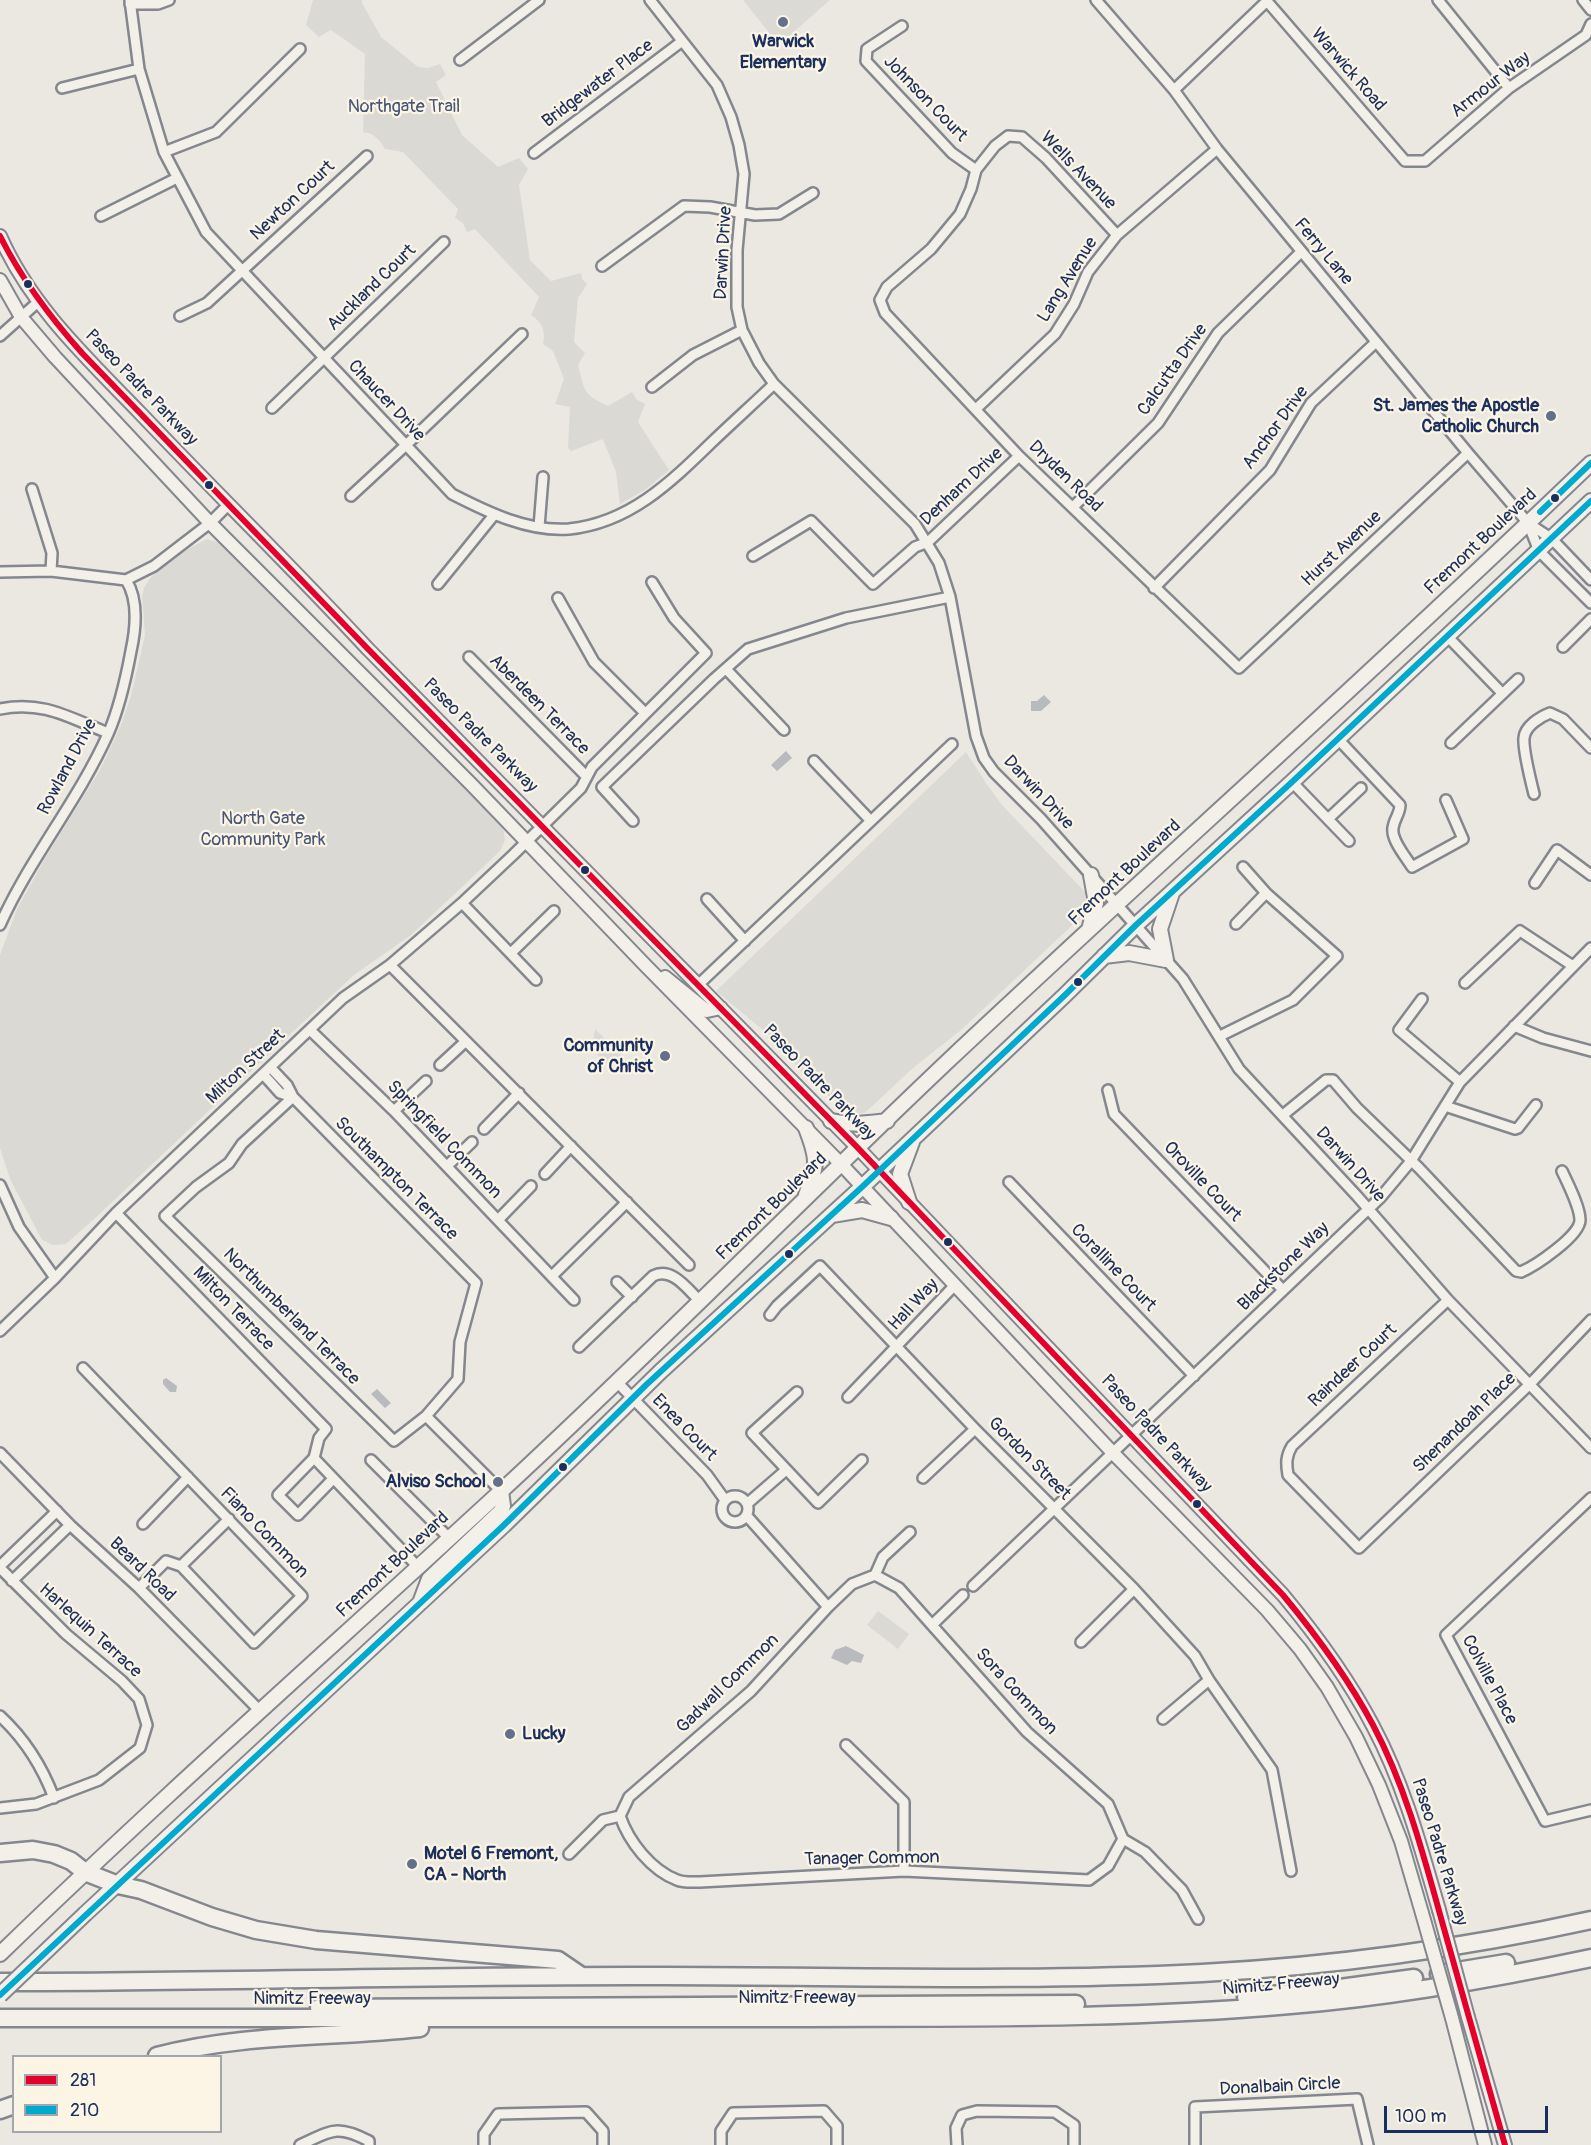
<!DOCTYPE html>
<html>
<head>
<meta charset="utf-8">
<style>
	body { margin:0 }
	#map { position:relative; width:1591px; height:2145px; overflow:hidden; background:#eae8e1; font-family:Pangolin,sans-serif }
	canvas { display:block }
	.legend { position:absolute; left:12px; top:2055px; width:210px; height:78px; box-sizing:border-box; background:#fcf5e5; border:2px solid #a2a6af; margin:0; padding:8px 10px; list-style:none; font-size:18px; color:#1b2f5e }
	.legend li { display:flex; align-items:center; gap:12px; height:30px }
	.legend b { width:30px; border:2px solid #a2a6af }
	.scale { position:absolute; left:1384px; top:2106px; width:164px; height:27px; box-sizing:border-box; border:3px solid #1b2f5e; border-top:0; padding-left:8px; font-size:18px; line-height:21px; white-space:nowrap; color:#1b2f5e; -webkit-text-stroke:4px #fcf5e5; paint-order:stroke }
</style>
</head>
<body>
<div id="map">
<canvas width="1591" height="2145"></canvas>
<ul class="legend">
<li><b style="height:8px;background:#e4002b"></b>281</li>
<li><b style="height:8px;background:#00a9ce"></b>210</li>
</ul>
<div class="scale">100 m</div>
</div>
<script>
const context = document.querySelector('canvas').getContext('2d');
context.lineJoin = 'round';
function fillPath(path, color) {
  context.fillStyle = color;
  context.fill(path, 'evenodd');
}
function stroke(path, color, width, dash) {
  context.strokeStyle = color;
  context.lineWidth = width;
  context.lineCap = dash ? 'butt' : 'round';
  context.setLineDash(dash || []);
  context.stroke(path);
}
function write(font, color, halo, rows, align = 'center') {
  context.font = font + ' Pangolin,sans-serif';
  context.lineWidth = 4.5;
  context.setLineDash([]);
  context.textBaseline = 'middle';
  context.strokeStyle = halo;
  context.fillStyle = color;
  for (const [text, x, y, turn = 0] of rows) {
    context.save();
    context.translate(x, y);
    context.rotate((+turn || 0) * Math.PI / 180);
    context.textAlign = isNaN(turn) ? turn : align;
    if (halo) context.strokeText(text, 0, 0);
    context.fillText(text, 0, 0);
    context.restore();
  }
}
fillPath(new Path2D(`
	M 743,0 L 830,0 L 779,45 Z
	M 966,752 L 988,786 L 1002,805 L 1085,892 L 1086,908 L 1082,916 L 961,1030 L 913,1068 L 869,1109 L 864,1113 L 855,1114 L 848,1112 L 804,1075 L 775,1040 L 716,991 Z`), '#dbdad5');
fillPath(new Path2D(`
	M 313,0 L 362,0 L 362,3 L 381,37 L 418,67 L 428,68 L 440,64 L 446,75 L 436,82 L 462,135 L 498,167 L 519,158 L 528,169 L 519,185 L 530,260 L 551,281 L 581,273 L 582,279 L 587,284 L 578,298 L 574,342 L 585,353 L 578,365 C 585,391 582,394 608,406 L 632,392 L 637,400 L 645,404 L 638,422 L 669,470 L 645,490 L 620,504 L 616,472 L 603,439 L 571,451 L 568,448 L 570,407 L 555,404 L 564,379 L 553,351 L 543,344 C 546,331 542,322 531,315 L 539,297 L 475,229 L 467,232 L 463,223 L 455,218 L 458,209 L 403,152 L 385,149 C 380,140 374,133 363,132 L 365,54 L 331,30 L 319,37 L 306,25 Z
	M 207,539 L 230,546 L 503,828 L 505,840 L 500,851 L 411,935 L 354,975 L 300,1025 L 93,1220 L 66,1244 L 53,1245 L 42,1240 L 10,1179 L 0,1148 L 0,955 L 17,909 L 47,855 L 100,770 L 121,725 L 131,696 L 145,635 L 142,596 L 144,588 L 151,577 L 169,559 Z
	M 595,1029 L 622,1056 L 612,1067 L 610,1067 L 592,1049 Z
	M 878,1611 L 909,1634 L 898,1649 L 867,1625 Z`), '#dbd9d4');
fillPath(new Path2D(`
	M 1044,695 L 1051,702 L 1041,711 L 1031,711 L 1031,701 L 1037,701 Z
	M 786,751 L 792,758 L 777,771 L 771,765 Z
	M 166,1378 L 177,1386 L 176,1392 L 170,1392 L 163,1384 L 163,1380 Z
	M 377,1389 L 391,1403 L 385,1408 L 371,1394 Z
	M 846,1646 L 864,1655 L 861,1663 L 852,1661 L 847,1665 L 831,1658 L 835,1650 Z`), '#b8babe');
const street = new Path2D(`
	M 130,0 L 139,69 L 164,152 L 206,232 L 452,494 C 487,512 528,532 569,529 C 629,523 670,483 711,443 C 732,423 753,404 774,384
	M 650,0 L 717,85 L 731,117 L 739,145 L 744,174 L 737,250 L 737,307 L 742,330 L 759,363 L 774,384 L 915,524 L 939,563 L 950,597 L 976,736 L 984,758 L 994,772 L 1041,819 L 1183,979 L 1239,1069 L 1357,1196 L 1448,1300 L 1591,1448
	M 1096,0 L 1174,90 L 1217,149 L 1468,453 L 1528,523 L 1552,539 L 1591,580
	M 1266,0 L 1405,161 L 1425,161 L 1509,88 L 1586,35 L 1591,24
	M 1438,0 L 1509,88
	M 1583,0 L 1591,10
	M 130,4 L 158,4 L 169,0
	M 902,26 L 867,49 L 866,61 L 952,153 L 976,170
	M 460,60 L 539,0
	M 62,88 L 139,69
	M 1174,90 L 1267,1
	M 164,152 L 216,132 L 300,49
	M 534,153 L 681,42
	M 101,216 L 177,178
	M 1117,235 L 1046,158 L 1022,137 L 1008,136 L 995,146 L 976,170 L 971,189 L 960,214 L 931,249 L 887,287 L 880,300 L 885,313 L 1019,456 L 1239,668 L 1468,453
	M 602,266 L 684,206 L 710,207 L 755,215 L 779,214 L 813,193
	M 180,316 L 207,303 L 367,156
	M 0,336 L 38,302
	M 652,387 L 693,355 L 742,330
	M 272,408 L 444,242
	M 977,408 L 1055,334 L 1074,304 L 1088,272 L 1117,235 L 1217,149
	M 32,489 L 52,553 L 51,571
	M 351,496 L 405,446 L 522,334
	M 1073,507 L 1158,423 L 1218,333 L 1301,252
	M 1528,523 L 1539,551 L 1591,603
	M 539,527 L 543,477
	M 753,556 L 811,521 L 873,584 L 915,547 L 928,542 L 1019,456
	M 0,572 L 51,571 L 126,580 L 154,566 L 210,523 L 228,505
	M 438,584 L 494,515
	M 1154,588 L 1270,470 L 1311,403 L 1376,342
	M 558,598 L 594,662 L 645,713
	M 1447,636 L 1502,693
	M 1563,647 L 1591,619
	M 469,657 L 586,776
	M 726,669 L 784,730
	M 0,709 C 42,700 70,718 108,733
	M 1338,739 L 1400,805 C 1400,814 1394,819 1393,828 C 1391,840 1406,857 1412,867 L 1463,839 L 1446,800
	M 1451,743 L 1518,679
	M 814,761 L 870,820
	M 1292,782 L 1349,841
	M 1534,794 C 1531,782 1523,748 1524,738 C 1525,726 1540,717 1550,713 L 1563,719 L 1591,748
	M 1328,819 L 1361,788
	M 633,821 L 602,787 L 714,679 L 748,649 L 846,618 L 950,597
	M 1535,883 L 1557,850 L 1591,875
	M 707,899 L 745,941
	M 462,903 L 536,980
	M 1236,924 L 1266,893
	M 0,925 C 30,858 78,801 108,734 C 119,709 126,678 131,651 C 136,628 139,600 126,580
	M 511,953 L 554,911
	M 390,965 L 689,1265
	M 1465,983 L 1520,931 L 1573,966
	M 698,985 L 952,744
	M 1422,999 L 1399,1030 L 1460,1082
	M 1514,1026 L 1543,1038 L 1591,1051
	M 310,1030 L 394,1111 L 574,1300
	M 1220,1036 L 1293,1000 L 1337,956 L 1266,893 L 1243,867
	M 440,1065 L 466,1041
	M 270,1067 L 287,1085 L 293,1097 L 476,1283 L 460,1342 L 458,1379 L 426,1416 L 394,1441 L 165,1216 L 196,1187 L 229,1163 L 242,1144 L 293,1097
	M 263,1074 L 280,1093 L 293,1097
	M 1108,1090 L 1114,1114 L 1283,1290
	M 1445,1106 L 1515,1129 L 1518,1128 L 1536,1105
	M 394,1111 L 426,1081
	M 1283,1115 L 1326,1080 L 1333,1080 L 1357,1108 L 1419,1168 L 1516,1271 L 1521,1272 C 1535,1266 1580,1236 1580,1220 C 1580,1207 1568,1184 1562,1171
	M 484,1129 L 519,1093
	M 447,1166 L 472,1142
	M 545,1174 L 571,1146
	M 1009,1182 L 1194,1376
	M 0,1185 L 19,1227 L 55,1278
	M 116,1213 L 326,1429 L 319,1438 L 314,1458 L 278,1495 L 298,1515 L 333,1479
	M 498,1220 L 531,1186
	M 552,1276 L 627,1202
	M 617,1282 L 632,1297
	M 1448,1300 L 1292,1446 C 1286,1456 1286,1463 1288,1475 L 1359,1548 L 1530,1384 L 1591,1320
	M 770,1315 L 777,1306 L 820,1266 L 975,1429 L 1134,1589 L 1195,1656 L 1209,1680 L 1272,1770 L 1291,1871
	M 0,1331 L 55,1278 L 116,1213 L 343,998 L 390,965 L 462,903 L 514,854 L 581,788 L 592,767 L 706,653 L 674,618 L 652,582
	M 579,1347 L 653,1276 C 672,1266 688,1290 700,1301
	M 83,1368 L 302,1596 L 254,1643 L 181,1566
	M 616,1381 L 707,1475 L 725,1500
	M 797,1392 L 752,1433 L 818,1503 L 862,1460
	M 848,1397 L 954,1286
	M 426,1416 L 501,1491
	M 0,1453 L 70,1525 L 139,1588 L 261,1712
	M 314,1458 L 418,1567
	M 371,1460 L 449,1538
	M 923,1478 L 975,1429
	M722 1509a13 13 0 1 1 26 0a13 13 0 1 1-26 0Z
	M 1591,1498 L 1446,1635 L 1545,1821 L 1591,1810
	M 748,1503 L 786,1470
	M 747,1516 L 828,1607
	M 143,1524 L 188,1477
	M 0,1566 L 57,1511
	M 0,1568 L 66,1634 L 122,1681 L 139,1699 L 147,1725 L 140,1748 L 99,1780 L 36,1804 L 0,1808
	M 875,1575 L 852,1584 L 828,1607 L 751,1691 L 629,1797 L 620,1816 C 629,1842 651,1870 677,1880 C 684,1883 693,1882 700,1882 L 904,1871 L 1089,1880 L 1108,1866 L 1123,1839
	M 875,1575 L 899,1588 L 1027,1732 L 1108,1804 L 1123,1839
	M 875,1575 L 883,1557 L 910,1532
	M 12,1581 L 70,1525
	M 973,1586 L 1380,1198 L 1411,1161 L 1460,1082 L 1591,948
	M 139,1588 L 166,1561 L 181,1566 L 229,1519
	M 932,1625 L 963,1595
	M 1081,1642 L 1134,1589
	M 0,1716 C 26,1740 42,1766 54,1798
	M 1163,1719 L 1209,1680
	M 846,1745 L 904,1802 L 904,1871
	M 1123,1839 L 1145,1852 L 1182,1890 L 1198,1919
	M 569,1854 L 603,1820 L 620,1816
	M 300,2145 C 331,2131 336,2124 369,2141 L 369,2145
	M 484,2145 L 484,2134 L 498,2114 L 586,2112 L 603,2131 L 603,2145
	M 721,2145 L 721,2131 L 733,2113 L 824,2111 L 837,2126 L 837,2145
	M 957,2145 L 956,2128 L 962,2115 L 977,2111 L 1055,2112 L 1074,2125 L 1074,2145
	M 1195,2145 L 1195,2107 L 1357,2099 L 1368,2145`);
const secondary = new Path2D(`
	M 0,236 C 31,307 89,360 141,414 C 216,493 293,568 367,648 L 858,1148 L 1283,1595 C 1317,1636 1348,1678 1373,1726 C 1404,1784 1421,1848 1439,1910
	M 0,280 L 21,317 L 55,357 L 210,523 L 471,784 L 646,966 L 841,1164 L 1113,1453 L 1267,1610 L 1300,1649 L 1327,1687 L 1356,1737 L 1379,1785 L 1401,1841 L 1422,1913
	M 665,977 L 707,1011 L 721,1008
	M 1468,2017 L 1505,2145
	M 1452,2018 L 1485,2145`);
const primary = new Path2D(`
	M 1089,930 L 1096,903 L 1091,875
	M 1104,956 L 1129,953 L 1166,960 L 1160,929 L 1172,893
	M 831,1121 C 851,1125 867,1124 887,1121
	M 806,1195 C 818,1164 818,1159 806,1128
	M 909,1202 L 900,1174 L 912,1142
	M 832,1215 L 862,1210 L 891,1218
	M 420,1603 L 429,1579 L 501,1511 L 503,1506 L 501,1491
	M 85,1914 L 504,1525 L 661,1371 L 862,1187 L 1065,995 L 1136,925 L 1292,782 L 1591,501
	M 0,1954 C 163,1796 333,1646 499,1493 C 652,1352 798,1203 949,1060 C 1162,860 1380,666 1591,463`);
const highway = new Path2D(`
	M 0,1853 L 33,1850 L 54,1854 L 71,1861 L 85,1872 L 118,1885 L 141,1890 L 212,1917 L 256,1930 L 316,1940 L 558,1960 L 580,1975
	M 1439,1974 L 1506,1963
	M 0,1982 C 222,1982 444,1975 665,1976 C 844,1976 1024,1982 1202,1973 C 1332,1966 1464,1948 1591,1920
	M 1246,1997 L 1318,1991 L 1414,1978
	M 319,2008 L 1076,2004
	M 0,2018 C 259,2019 518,2019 778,2018 C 948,2017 1120,2020 1290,2005 C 1391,1997 1492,1979 1591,1958
	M 157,2056 C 244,2033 331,2038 420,2028
	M 0,2110 L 14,2105`);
stroke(street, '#84878d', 14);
stroke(secondary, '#84878d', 16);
stroke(primary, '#84878d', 18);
stroke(highway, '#84878d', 21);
stroke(street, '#f3f0ea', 9);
stroke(secondary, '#f3f0ea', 12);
stroke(primary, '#f3f0ea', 14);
stroke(highway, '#f3f0ea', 16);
const secondaryBridge = new Path2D(`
	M 1439,1910 L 1468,2017
	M 1422,1913 L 1452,2018`);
const primaryBridge = new Path2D(`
	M 0,1995 L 85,1914`);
stroke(secondaryBridge, '#84878d', 16, []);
stroke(primaryBridge, '#84878d', 18, []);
stroke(secondaryBridge, '#f3f0ea', 12);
stroke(primaryBridge, '#f3f0ea', 14);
stroke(new Path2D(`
	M 0,236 C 22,280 49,316 82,353 L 367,648 L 858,1148 L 1283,1595 C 1317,1636 1348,1678 1373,1725 C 1405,1785 1423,1853 1441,1918 C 1462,1994 1484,2069 1505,2145`), '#e4002b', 6);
stroke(new Path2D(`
	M 1540,512 L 1591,463
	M 0,1995 L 504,1525 L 646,1385 L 862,1187 L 1065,995 L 1136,925 L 1292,782 L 1591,501`), '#00a9ce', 6);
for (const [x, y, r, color] of [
	[783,22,6,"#63708c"],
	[28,284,5,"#1b2f5e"],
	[1551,416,6,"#63708c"],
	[209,485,5,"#1b2f5e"],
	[1555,498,5,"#1b2f5e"],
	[585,870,5,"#1b2f5e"],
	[1078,982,5,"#1b2f5e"],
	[665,1056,6,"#63708c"],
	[948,1242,5,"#1b2f5e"],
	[789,1254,5,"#1b2f5e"],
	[563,1467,5,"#1b2f5e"],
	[498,1482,6,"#63708c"],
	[1197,1504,5,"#1b2f5e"],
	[510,1734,6,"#63708c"],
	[412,1864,6,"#63708c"]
]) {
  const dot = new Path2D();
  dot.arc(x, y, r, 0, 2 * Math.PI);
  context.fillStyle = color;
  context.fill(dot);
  stroke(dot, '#fcf5e5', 2);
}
write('bold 18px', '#1b2f5e', '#fcf5e5', [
	["Warwick",783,42,"center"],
	["Elementary",783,63,"center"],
	["St. James the Apostle",1539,406],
	["Catholic Church",1539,427],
	["Community",653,1046],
	["of Christ",653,1067],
	["Alviso School",486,1482],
	["Lucky",522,1734,"left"],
	["Motel 6 Fremont,",424,1854,"left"],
	["CA - North",424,1875,"left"]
], 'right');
write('18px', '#1b2f5e', '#fcf5e5', [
	["Warwick Road",1348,70,49],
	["Bridgewater Place",598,84,-37],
	["Armour Way",1491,85,-38],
	["Johnson Court",925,99,46],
	["Wells Avenue",1078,171,46],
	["Newton Court",293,201,-43],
	["Ferry Lane",1323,252,50],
	["Darwin Drive",724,253,-87],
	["Lang Avenue",1068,280,-58],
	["Auckland Court",372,288,-44],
	["Calcutta Drive",1173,370,-55],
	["Paseo Padre Parkway",141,388,46],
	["Chaucer Drive",386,401,47],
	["Anchor Drive",1276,428,-54],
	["Dryden Road",1065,477,44],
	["Denham Drive",962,487,-43],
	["Fremont Boulevard",1481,542,-43],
	["Hurst Avenue",1342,549,-43],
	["Aberdeen Terrace",539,705,45],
	["Paseo Padre Parkway",480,736,45],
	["Rowland Drive",68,767,-62],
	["Darwin Drive",1038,793,47],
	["Fremont Boulevard",1125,873,-43],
	["Milton Street",246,1067,-43],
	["Paseo Padre Parkway",819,1083,46],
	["Springfield Common",444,1140,46],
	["Darwin Drive",1350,1165,48],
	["Southampton Terrace",396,1179,45],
	["Oroville Court",1202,1182,46],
	["Fremont Boulevard",772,1207,-44],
	["Blackstone Way",1284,1267,-44],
	["Coralline Court",1113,1268,46],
	["Hall Way",914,1305,-47],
	["Milton Terrace",233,1309,46],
	["Northumberland Terrace",291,1317,45],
	["Raindeer Court",1353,1366,-43],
	["Shenandoah Place",1465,1423,-44],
	["Enea Court",684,1428,46],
	["Paseo Padre Parkway",1156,1434,47],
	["Gordon Street",1029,1459,45],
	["Fiano Common",264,1533,46],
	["Fremont Boulevard",393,1565,-43],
	["Beard Road",142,1570,44],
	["Harlequin Terrace",90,1631,42],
	["Colville Place",1489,1680,62],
	["Gadwall Common",728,1684,-44],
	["Sora Common",1016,1692,47],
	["Paseo Padre Parkway",1439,1852,73],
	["Tanager Common",872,1859,-1],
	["Nimitz Freeway",1281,1985,-5],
	["Nimitz Freeway",797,1998],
	["Nimitz Freeway",312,1999],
	["Donalbain Circle",1280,2087,-3]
]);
write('18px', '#485679', '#fcf5e5', [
	["Northgate Trail",404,107],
	["North Gate",263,819],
	["Community Park",263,840]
]);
</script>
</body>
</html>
